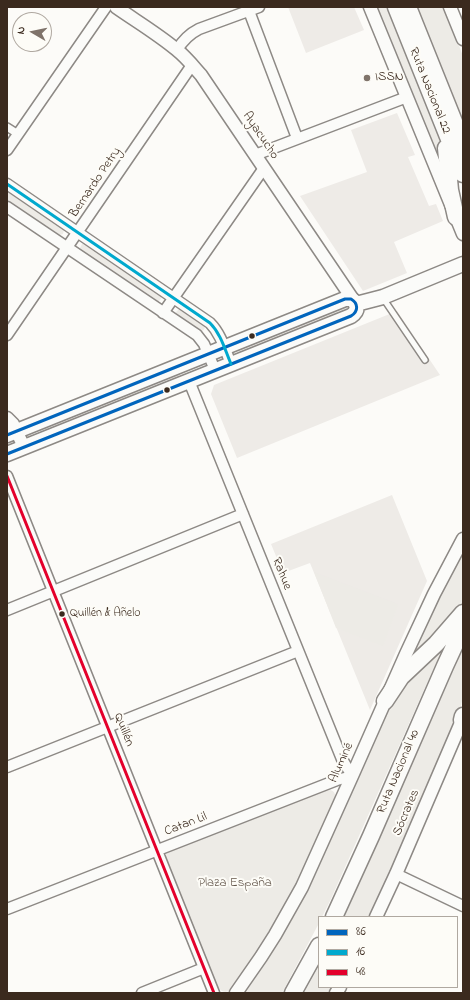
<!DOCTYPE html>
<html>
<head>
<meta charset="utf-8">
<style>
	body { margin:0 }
	#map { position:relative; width:470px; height:1000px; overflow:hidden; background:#fcfbf8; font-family:"Indie Flower",sans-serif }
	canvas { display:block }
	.frame { position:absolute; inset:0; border:8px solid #3b2a1e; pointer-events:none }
	.legend { position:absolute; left:318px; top:916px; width:140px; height:72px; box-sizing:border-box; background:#fdfcf7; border:1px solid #afa8a0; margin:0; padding:5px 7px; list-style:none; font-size:12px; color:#3b2a1e }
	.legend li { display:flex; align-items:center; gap:8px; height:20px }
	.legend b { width:20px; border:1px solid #afa8a0 }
	.north { position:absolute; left:12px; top:12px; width:40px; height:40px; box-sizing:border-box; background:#fdfcf7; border:1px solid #afa8a0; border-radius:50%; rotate:279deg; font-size:11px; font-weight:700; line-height:16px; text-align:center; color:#3b2a1e }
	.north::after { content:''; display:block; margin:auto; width:14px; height:18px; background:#7f736a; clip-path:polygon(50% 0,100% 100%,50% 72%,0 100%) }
</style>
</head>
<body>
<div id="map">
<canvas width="470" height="1000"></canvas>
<div class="frame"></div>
<ul class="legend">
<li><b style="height:5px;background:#0065bd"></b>86</li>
<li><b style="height:5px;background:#00a9ce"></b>16</li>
<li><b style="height:5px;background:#e4002b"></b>48</li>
</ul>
<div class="north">N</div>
</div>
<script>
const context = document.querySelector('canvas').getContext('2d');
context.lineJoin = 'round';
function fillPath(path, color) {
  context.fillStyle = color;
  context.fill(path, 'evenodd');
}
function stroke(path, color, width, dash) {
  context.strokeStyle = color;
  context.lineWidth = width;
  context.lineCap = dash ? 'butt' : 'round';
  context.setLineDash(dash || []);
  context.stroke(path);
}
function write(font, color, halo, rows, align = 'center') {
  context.font = font + ' "Indie Flower",sans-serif';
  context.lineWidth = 4;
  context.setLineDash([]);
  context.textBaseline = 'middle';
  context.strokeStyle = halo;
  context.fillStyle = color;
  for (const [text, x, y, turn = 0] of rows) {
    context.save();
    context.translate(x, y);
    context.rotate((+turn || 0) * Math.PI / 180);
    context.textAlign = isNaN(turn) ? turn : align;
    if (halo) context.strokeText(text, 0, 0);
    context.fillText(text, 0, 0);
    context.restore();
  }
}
fillPath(new Path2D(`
	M 288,7 L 354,7 L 364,30 L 306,53 Z
	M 397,113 L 415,155 L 408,157 L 429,206 L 436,204 L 443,221 L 394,242 L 407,273 L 363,291 L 300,196 L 367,172 L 351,130 Z
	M 397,311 L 440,375 L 237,458 L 211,394 L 214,385 Z
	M 392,495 L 427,581 L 370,710 L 310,563 L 283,573 L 271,544 Z`), '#eeebe7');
fillPath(new Path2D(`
	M 376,7 L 389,7 L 442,140 L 444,176 Z
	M 417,7 L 444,7 L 463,56 L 463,122 Z
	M 7,190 L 62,228 L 64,230 L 63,234 L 60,235 L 58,235 L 7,201 Z
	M 84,243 L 159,294 L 161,298 C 160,301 158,302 155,301 L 82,251 L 80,248 L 82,244 Z
	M 348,304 L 350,307 L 349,310 L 240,354 L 238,351 L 238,348 Z
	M 179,309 L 181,309 L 204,325 C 206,329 203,332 198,331 L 177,316 L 176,312 Z
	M 178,373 L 180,377 L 41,434 L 39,430 Z
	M 463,549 L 463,605 L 445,628 L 407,664 L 444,584 Z
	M 314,572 L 398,604 L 383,646 L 336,628 Z
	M 448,636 L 330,901 L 322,917 L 319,917 L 319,923 L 318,925 L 282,993 L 244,993 C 269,956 293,917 313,877 L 386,710 L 395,695 Z
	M 463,648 L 463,697 L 459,714 L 455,725 L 369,917 L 344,917 Z
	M 330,790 C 335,791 336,795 335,800 L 295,888 L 271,931 L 257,953 L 231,990 C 226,993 221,992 218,987 L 166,860 C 165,855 166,852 170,850 L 325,791 Z
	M 319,966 L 319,987 L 334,987 L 331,993 L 304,993 Z`), '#edebe6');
const service = new Path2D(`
	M 383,298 L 425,360`);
const pedestrian = new Path2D(`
	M 7,127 L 18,134`);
const minor = new Path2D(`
	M 249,11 L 297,138
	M 177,50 C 183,40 189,34 199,29 L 259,7
	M 7,150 L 106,7
	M 255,155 L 407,97
	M 7,184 L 210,323 C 221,334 225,350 231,364
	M 7,207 L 197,335 L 204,344 L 215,370
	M 163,313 L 264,168
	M 7,335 L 192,65
	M 7,476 L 214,993
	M 7,610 L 243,514
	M 7,767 L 298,651
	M 396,874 L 463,906
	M 7,909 L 337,780 L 352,776 L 342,759 L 189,381
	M 142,993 L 204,968`);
const tertiary = new Path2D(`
	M 116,7 C 136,21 158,34 177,50 C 186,57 193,66 201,75 L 356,304
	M 370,7 L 463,234
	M 450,7 L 463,39
	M 7,418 L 13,424 L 24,447
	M 376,917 L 396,874 L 463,718
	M 236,993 L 261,957 L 275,935 L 302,887 L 352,776 L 406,654 L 434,594 L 463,539
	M 336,993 L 340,987`);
const secondary = new Path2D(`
	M 356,304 L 383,297 L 463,264
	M 7,435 L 345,299 L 351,299 C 358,303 359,311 351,316 L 7,454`);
const primary = new Path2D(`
	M 396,7 L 463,174
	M 408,7 L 463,144
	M 446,148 L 450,190 L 456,217
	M 385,701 L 401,677 L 436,644 L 463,613
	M 462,720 L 463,716
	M 334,917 L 371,836 L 445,666 L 463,627
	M 293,993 L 319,946`);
stroke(service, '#8d8985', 8);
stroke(pedestrian, '#8d8985', 10);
stroke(minor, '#8d8985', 13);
stroke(tertiary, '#8d8985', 15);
stroke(secondary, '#8d8985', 17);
stroke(primary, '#8d8985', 19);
stroke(service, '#fbfbf9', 5);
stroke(pedestrian, '#fbfbf9', 7);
stroke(minor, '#fbfbf9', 10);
stroke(tertiary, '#fbfbf9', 12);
stroke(secondary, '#fbfbf9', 14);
stroke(primary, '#fbfbf9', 16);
stroke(new Path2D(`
	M 7,435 L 345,299 L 351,299 C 358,303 359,311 351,316 L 7,454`), '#0065bd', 3);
stroke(new Path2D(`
	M 7,184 L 210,323 C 221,334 225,350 231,364`), '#00a9ce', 3);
stroke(new Path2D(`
	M 7,476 L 214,993`), '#e4002b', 3);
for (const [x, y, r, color] of [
	[367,78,4,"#7f736a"],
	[252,336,3.5,"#3b2a1e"],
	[167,390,3.5,"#3b2a1e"],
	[62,614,3.5,"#3b2a1e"]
]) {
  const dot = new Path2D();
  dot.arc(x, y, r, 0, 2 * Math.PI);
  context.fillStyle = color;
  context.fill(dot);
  stroke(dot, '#fdfcf7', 1.5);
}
write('12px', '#3b2a1e', '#fdfcf7', [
	["Quillén & Añelo",70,614]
], 'left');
write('13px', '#3b2a1e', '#fdfcf7', [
	["ISSN",375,78]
], 'left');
write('13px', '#3b2a1e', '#fdfcf7', [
	["Ruta Nacional 22",429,91,68],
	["Ayacucho",260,136,56],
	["Bernardo Petry",96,183,-56],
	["Rahue",281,574,68],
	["Quillén",123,730,68],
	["Aluminé",342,763,-66],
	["Ruta Nacional 40",399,772,-67],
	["Sócrates",407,813,-67],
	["Catan Lil",186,825,-21]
]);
write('13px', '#64574c', '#fdfcf7', [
	["Plaza España",235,884]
]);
</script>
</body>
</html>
